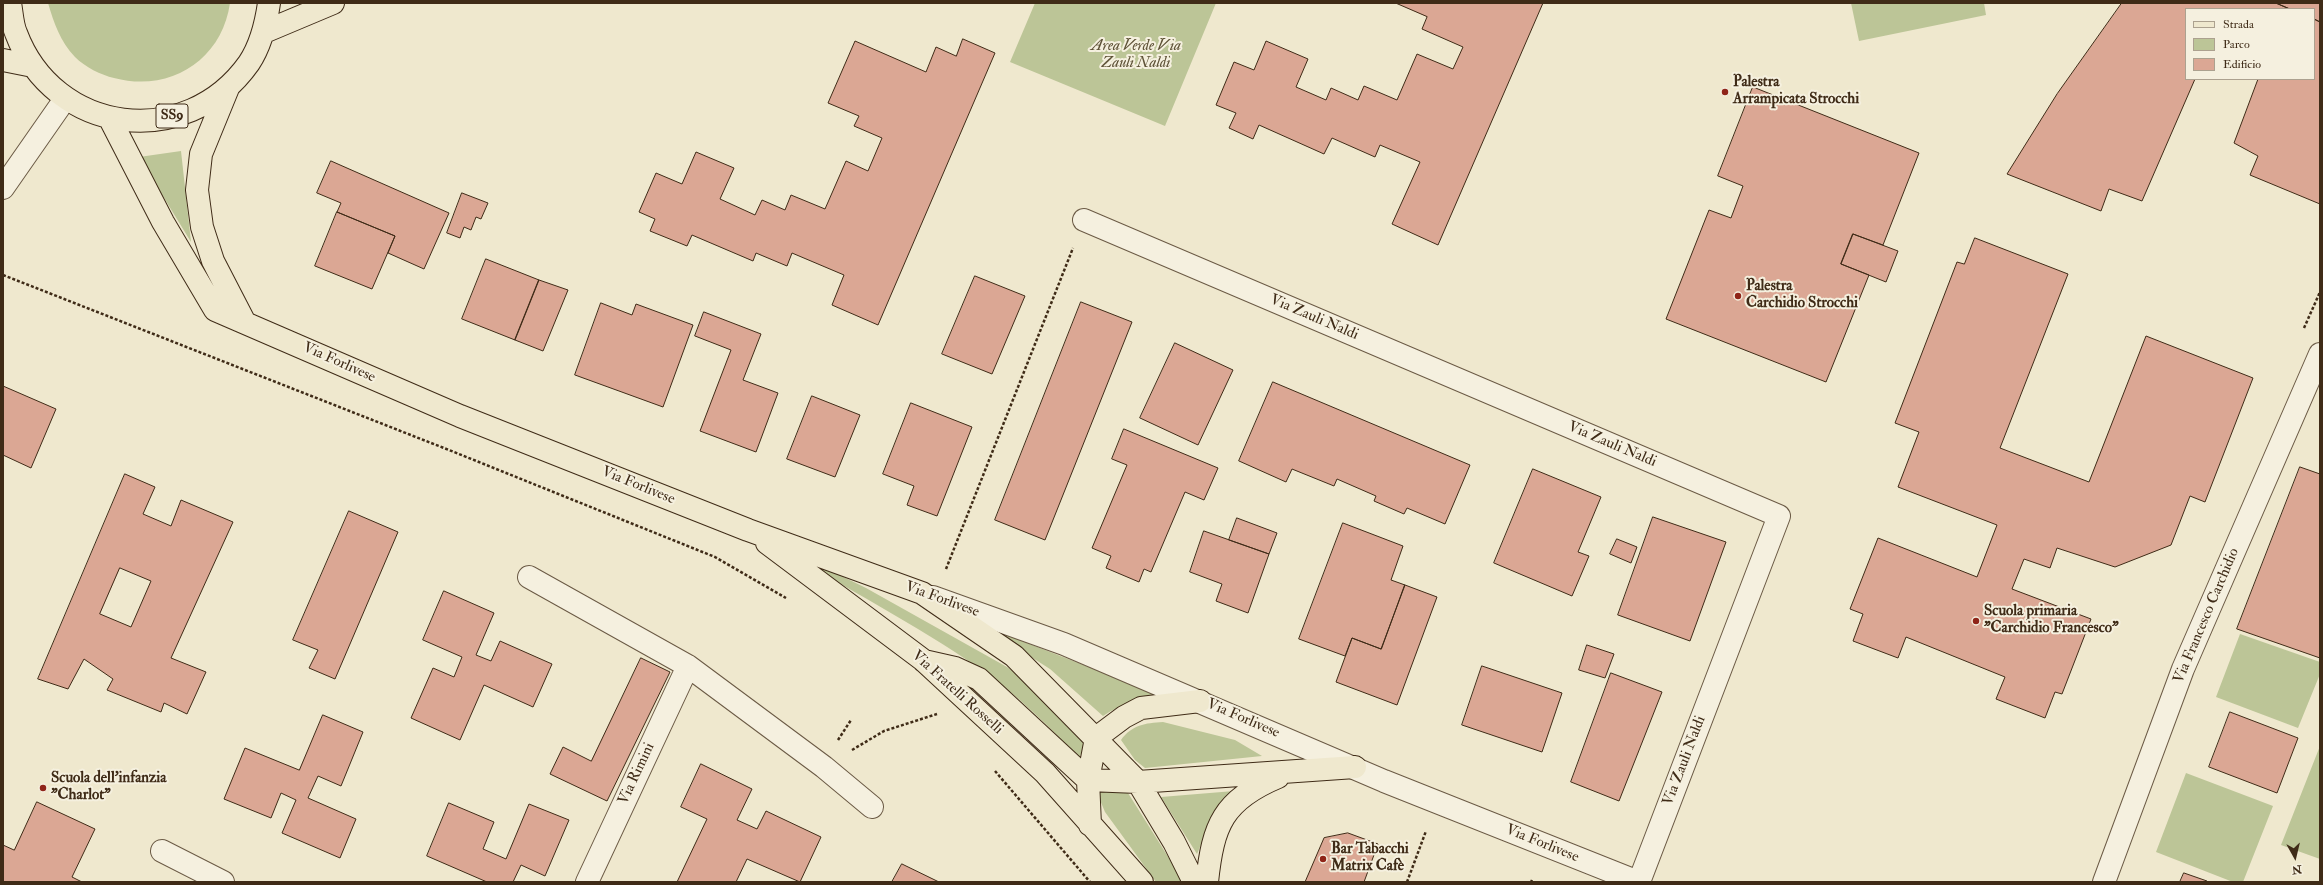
<!DOCTYPE html>
<html>
<head>
<meta charset="utf-8">
<style>
	body { margin:0 }
	#map { position:relative; width:2323px; height:885px; overflow:hidden; background:#efe8ce; font-family:"IM FELL Double Pica",serif }
	canvas { display:block }
	.frame { position:absolute; inset:0; border:4px solid #3f2b17; pointer-events:none }
	.legend { position:absolute; left:2185px; top:8px; width:130px; height:72px; box-sizing:border-box; background:#f5f0df; border:1px solid #aca18f; margin:0; padding:5px 7px; list-style:none; font-size:12px; color:#3f2b17 }
	.legend li { display:flex; align-items:center; gap:8px; height:20px }
	.legend b { width:20px; border:1px solid #aca18f }
	.north { position:absolute; left:2275px; top:837px; width:40px; height:40px; -webkit-text-stroke:3px #f5f0df; paint-order:stroke; rotate:172deg; font-size:11px; font-weight:700; line-height:16px; text-align:center; color:#3f2b17 }
	.north::after { content:''; display:block; margin:auto; width:14px; height:18px; background:#3f2b17; clip-path:polygon(50% 0,100% 100%,50% 72%,0 100%) }
</style>
</head>
<body>
<div id="map">
<canvas width="2323" height="885"></canvas>
<div class="frame"></div>
<ul class="legend">
<li><b style="height:5px;background:#efe8ce"></b>Strada</li>
<li><b style="height:11px;background:#bcc597"></b>Parco</li>
<li><b style="height:11px;background:#dba794"></b>Edificio</li>
</ul>
<div class="north">N</div>
</div>
<script>
const context = document.querySelector('canvas').getContext('2d');
context.lineJoin = 'round';
function fillPath(path, color) {
  context.fillStyle = color;
  context.fill(path, 'evenodd');
}
function stroke(path, color, width, dash) {
  context.strokeStyle = color;
  context.lineWidth = width;
  context.lineCap = dash ? 'butt' : 'round';
  context.setLineDash(dash || []);
  context.stroke(path);
}
function write(font, color, halo, rows, align = 'center') {
  context.font = font + ' "IM FELL Double Pica",serif';
  context.lineWidth = 4;
  context.setLineDash([]);
  context.textBaseline = 'middle';
  context.strokeStyle = halo;
  context.fillStyle = color;
  for (const [text, x, y, turn = 0] of rows) {
    context.save();
    context.translate(x, y);
    context.rotate((+turn || 0) * Math.PI / 180);
    context.textAlign = isNaN(turn) ? turn : align;
    if (halo) context.strokeText(text, 0, 0);
    context.fillText(text, 0, 0);
    context.restore();
  }
}
fillPath(new Path2D(`
	M 48,3 L 230,3 C 222,60 170,93 114,78 C 101,75 85,67 75,57 C 60,41 54,23 48,3 Z
	M 1035,3 L 1216,3 L 1165,126 L 1010,62 Z
	M 1851,3 L 1984,3 L 1986,15 L 1859,41 Z
	M 181,151 L 191,242 L 139,157 Z
	M 778,545 L 866,588 L 1007,667 L 1037,687 L 1088,739 L 1079,758 C 1048,726 1017,694 980,669 C 915,623 844,589 778,545 Z
	M 981,625 L 1163,696 C 1141,700 1122,703 1103,716 L 1050,669 Z
	M 2240,634 L 2320,662 L 2320,674 L 2298,728 L 2216,697 Z
	M 1163,722 L 1235,740 L 1262,756 L 1145,768 L 1135,760 L 1121,740 C 1132,725 1145,723 1163,722 Z
	M 2320,746 L 2320,859 L 2281,845 Z
	M 2186,773 L 2273,806 L 2243,882 L 2233,882 L 2156,852 Z
	M 1100,791 L 1128,793 L 1184,882 L 1156,882 L 1105,812 L 1100,800 Z
	M 1234,791 L 1210,824 L 1197,854 L 1161,797 Z`), '#bcc597');
const building = new Path2D(`
	M 1396,3 L 1543,3 L 1438,245 L 1392,224 L 1420,162 L 1380,145 L 1375,157 L 1332,138 L 1324,154 L 1259,125 L 1253,139 L 1229,128 L 1236,113 L 1216,105 L 1234,62 L 1254,70 L 1266,41 L 1308,59 L 1296,87 L 1326,100 L 1331,88 L 1358,100 L 1364,86 L 1397,100 L 1417,54 L 1453,69 L 1463,47 L 1422,29 L 1427,17 Z
	M 2122,3 L 2276,3 L 2290,9 L 2186,9 L 2186,79 L 2195,79 L 2142,201 L 2109,189 L 2101,211 L 2007,174 L 2057,94 Z
	M 2276,3 L 2320,3 L 2320,22 L 2314,19 L 2314,9 L 2290,9 Z
	M 2314,19 L 2320,22 L 2320,204 L 2250,175 L 2258,156 L 2234,143 L 2258,79 L 2314,79 Z
	M 963,39 L 995,53 L 878,325 L 832,305 L 844,275 L 792,253 L 787,266 L 756,253 L 753,261 L 692,235 L 687,246 L 650,231 L 655,219 L 639,212 L 656,173 L 682,184 L 696,152 L 734,168 L 720,199 L 755,215 L 762,200 L 785,210 L 791,195 L 825,209 L 846,161 L 868,171 L 882,138 L 854,126 L 859,116 L 828,103 L 855,41 L 926,72 L 936,47 L 956,56 Z
	M 1753,87 L 1919,153 L 1883,245 L 1853,234 L 1841,264 L 1869,275 L 1826,382 L 1666,319 L 1709,210 L 1731,218 L 1743,186 L 1718,176 Z
	M 331,161 L 449,213 L 424,269 L 388,253 L 395,236 L 337,212 L 341,203 L 317,193 Z
	M 462,193 L 488,203 L 481,219 L 476,217 L 471,230 L 464,227 L 460,238 L 447,233 Z
	M 337,212 L 395,236 L 372,289 L 315,266 Z
	M 1853,234 L 1898,251 L 1886,282 L 1841,264 Z
	M 1975,238 L 2068,274 L 2000,448 L 2089,482 L 2146,336 L 2253,378 L 2205,502 L 2190,496 L 2171,545 L 2115,567 L 2057,548 L 2050,568 L 2024,559 L 2012,589 L 2091,619 L 2062,694 L 2055,692 L 2045,718 L 1996,699 L 2005,677 L 1906,637 L 1898,658 L 1853,641 L 1863,614 L 1850,609 L 1878,538 L 1977,577 L 1997,525 L 1898,487 L 1919,432 L 1895,423 L 1957,262 L 1964,264 Z
	M 486,259 L 539,280 L 515,340 L 462,319 Z
	M 975,276 L 1025,296 L 992,374 L 942,354 Z
	M 539,280 L 568,290 L 543,351 L 515,340 Z
	M 1081,302 L 1132,322 L 1045,540 L 995,520 Z
	M 601,303 L 632,315 L 636,304 L 693,325 L 663,407 L 575,375 Z
	M 704,312 L 761,334 L 743,380 L 778,393 L 756,452 L 700,431 L 731,350 L 695,336 Z
	M 1175,343 L 1233,370 L 1198,445 L 1140,418 Z
	M 1273,382 L 1470,465 L 1445,524 L 1407,508 L 1404,514 L 1374,501 L 1376,496 L 1337,479 L 1334,486 L 1292,469 L 1286,482 L 1239,461 Z
	M 3,386 L 56,409 L 31,468 L 3,455 Z
	M 812,396 L 860,415 L 835,477 L 787,459 Z
	M 911,403 L 972,427 L 937,516 L 907,505 L 914,486 L 883,474 Z
	M 1124,429 L 1218,468 L 1204,500 L 1185,492 L 1151,572 L 1144,569 L 1139,582 L 1106,568 L 1111,556 L 1092,548 L 1127,465 L 1112,459 Z
	M 2300,467 L 2320,474 L 2320,658 L 2237,629 Z
	M 1533,469 L 1601,497 L 1578,552 L 1589,556 L 1572,596 L 1494,563 Z
	M 125,474 L 155,487 L 143,514 L 171,526 L 181,500 L 233,522 L 171,658 L 206,672 L 187,714 L 164,703 L 161,712 L 107,690 L 113,679 L 84,659 L 68,689 L 38,679 ZM 120,568 L 151,581 L 131,627 L 100,614 Z
	M 349,511 L 398,532 L 335,679 L 309,668 L 318,650 L 293,640 Z
	M 1653,517 L 1726,542 L 1690,641 L 1618,615 Z
	M 1237,518 L 1277,533 L 1269,554 L 1229,540 Z
	M 1343,523 L 1403,546 L 1391,580 L 1405,585 L 1381,649 L 1352,638 L 1345,656 L 1299,639 Z
	M 1204,531 L 1269,554 L 1248,613 L 1216,601 L 1222,584 L 1190,572 Z
	M 1617,539 L 1637,547 L 1631,563 L 1610,554 Z
	M 1405,585 L 1437,597 L 1397,705 L 1336,682 L 1352,638 L 1381,649 Z
	M 444,591 L 494,613 L 476,655 L 491,661 L 500,641 L 552,664 L 533,707 L 484,685 L 460,740 L 411,718 L 433,668 L 454,677 L 462,657 L 423,640 Z
	M 1587,645 L 1614,654 L 1605,678 L 1579,670 Z
	M 641,658 L 670,672 L 607,801 L 550,774 L 563,747 L 591,761 Z
	M 1482,666 L 1562,693 L 1542,752 L 1462,725 Z
	M 1611,673 L 1662,692 L 1619,801 L 1571,782 Z
	M 2230,712 L 2298,738 L 2277,793 L 2209,767 Z
	M 323,715 L 363,732 L 341,786 L 318,776 L 308,798 L 356,819 L 340,858 L 282,833 L 296,800 L 281,793 L 271,818 L 224,799 L 245,748 L 299,770 Z
	M 701,764 L 752,789 L 737,820 L 757,829 L 766,811 L 821,837 L 800,882 L 747,859 L 736,882 L 677,882 L 707,819 L 681,807 Z
	M 37,802 L 95,829 L 72,877 L 82,882 L 3,882 L 3,845 L 14,850 Z
	M 449,803 L 494,822 L 483,849 L 506,859 L 529,804 L 569,820 L 545,876 L 521,865 L 513,882 L 487,882 L 427,856 Z
	M 1348,833 L 1378,844 L 1364,882 L 1305,882 L 1324,838 Z
	M 902,864 L 939,882 L 892,882 Z
	M 2184,873 L 2207,881 L 2206,882 L 2180,882 Z`);
fillPath(building, '#dba794');
stroke(building, '#3f2b17', 1);
const minor = new Path2D(`
	M 3,188 L 65,99
	M 1084,220 L 1779,516 L 1639,882
	M 529,577 L 688,666
	M 933,597 L 1064,644 L 1384,781 L 1638,882
	M 162,851 L 223,882
	M 587,882 L 688,666 L 824,767 L 872,807
	M 2104,882 L 2183,669 L 2320,354`);
const major = new Path2D(`
	M 10,3 C 12,13 12,24 16,33 C 54,135 186,152 249,63 C 261,45 266,24 269,3
	M 264,32 L 333,3
	M 3,60 L 33,66
	M 228,88 L 201,154 L 197,190 L 202,227 L 213,261 L 244,321
	M 110,119 L 163,222 L 215,310 L 460,416 L 748,530 L 922,593 L 1014,656 L 1138,782 L 1174,842 L 1194,882
	M 767,543 L 923,660 L 1045,773 L 1142,882
	M 924,661 L 955,668 L 979,679 L 1088,780 L 1138,782 L 1355,767
	M 1090,825 L 1088,780 L 1096,738 L 1124,717 L 1141,708 L 1200,701
	M 1207,882 C 1213,825 1223,800 1278,777`);
stroke(minor, '#6b5a45', 24);
stroke(major, '#3f2b17', 24);
stroke(new Path2D(`
	M 3,275 L 449,450 L 715,557 L 786,598
	M 2304,328 L 2320,292
	M 946,569 L 1073,248
	M 838,740 L 851,720
	M 852,750 L 884,731 L 937,714
	M 995,771 L 1090,882
	M 1407,882 L 1426,831
	M 1531,882 L 1532,880`), '#3f2b17', 2.5, [3, 2]);
stroke(minor, '#f5f0df', 22);
stroke(major, '#efe8ce', 22);
for (const [x, y, r, color] of [
	[1725,92,4,"#8f2418"],
	[1738,296,4,"#8f2418"],
	[1976,621,4,"#8f2418"],
	[43,788,4,"#8f2418"],
	[1323,859,4,"#8f2418"]
]) {
  const dot = new Path2D();
  dot.arc(x, y, r, 0, 2 * Math.PI);
  context.fillStyle = color;
  context.fill(dot);
  stroke(dot, '#f5f0df', 1.5);
}
for (const [x, y, w] of [
	[172,116,32]
]) {
  const box = new Path2D();
  box.roundRect(x - w / 2, y - 12, w, 24, 3);
  context.fillStyle = '#f5f0df';
  context.fill(box);
  stroke(box, '#3f2b17', 1);
}
write('bold 14px', '#3f2b17', null, [
	["SS9",172,116]
]);
write('italic 15px', '#5e5237', '#f5f0df', [
	["Area Verde Via",1136,47],
	["Zauli Naldi",1136,64]
]);
write('bold 15px', '#3f2b17', '#f5f0df', [
	["Palestra",1733,83],
	["Arrampicata Strocchi",1733,100],
	["Palestra",1746,287],
	["Carchidio Strocchi",1746,304],
	["Scuola primaria",1984,612],
	["\"Carchidio Francesco\"",1984,629],
	["Scuola dell'infanzia",51,779],
	["\"Charlot\"",51,796],
	["Bar Tabacchi",1331,850],
	["Matrix Cafè",1331,867]
], 'left');
write('15px', '#3f2b17', '#f5f0df', [
	["Via Zauli Naldi",1314,318,23],
	["Via Forlivese",339,363,24],
	["Via Zauli Naldi",1612,445,23],
	["Via Forlivese",638,486,22],
	["Via Forlivese",942,600,20],
	["Via Francesco Carchidio",2207,616,-67],
	["Via Fratelli Rosselli",957,693,42],
	["Via Forlivese",1243,719,23],
	["Via Zauli Naldi",1685,761,-69],
	["Via Rimini",637,774,-65],
	["Via Forlivese",1542,844,22]
]);
</script>
</body>
</html>
